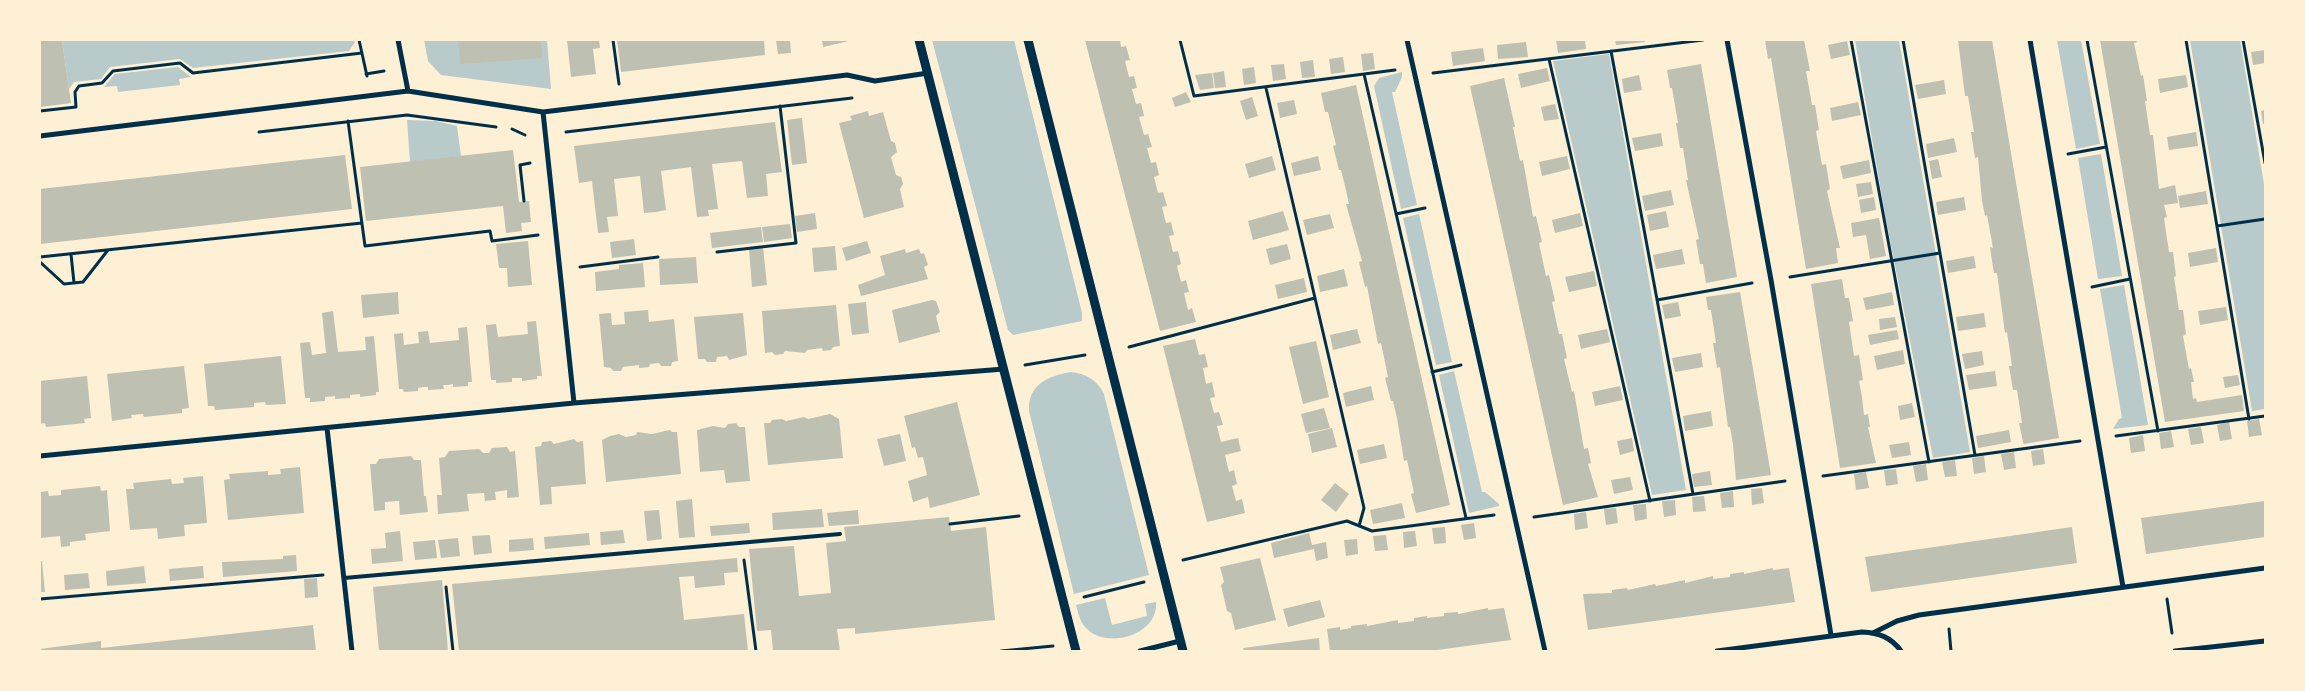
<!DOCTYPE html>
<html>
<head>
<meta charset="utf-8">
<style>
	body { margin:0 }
	#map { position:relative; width:2305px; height:691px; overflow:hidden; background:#fdf0d5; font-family:"Fira Sans Condensed",sans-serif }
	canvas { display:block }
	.frame { position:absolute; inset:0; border:41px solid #fdf0d5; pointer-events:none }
</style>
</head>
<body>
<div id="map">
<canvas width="2305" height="691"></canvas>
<div class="frame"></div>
</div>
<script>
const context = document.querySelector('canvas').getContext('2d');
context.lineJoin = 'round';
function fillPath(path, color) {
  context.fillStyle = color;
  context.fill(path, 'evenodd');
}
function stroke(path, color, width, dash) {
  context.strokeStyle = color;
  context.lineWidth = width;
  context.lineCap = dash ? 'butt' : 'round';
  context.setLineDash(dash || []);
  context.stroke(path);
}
fillPath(new Path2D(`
	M 62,40 L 354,40 L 355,42 L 349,51 L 193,68 L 180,59 L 110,67 L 101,79 L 74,82 L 69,89 Z
	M 424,40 L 547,40 L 551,89 L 441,75 L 428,61 Z
	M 932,40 L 1014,40 L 1082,313 L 1082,321 L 1013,335 L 1008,330 Z
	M 1855,40 L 1899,40 L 1970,452 L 1933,458 L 1886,220 Z
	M 2057,40 L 2081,40 L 2100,144 L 2076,149 Z
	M 2190,40 L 2240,40 L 2265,190 L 2265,409 L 2252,411 Z
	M 1609,54 L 1686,490 L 1652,495 L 1553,61 Z
	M 178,67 L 191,77 L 179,79 L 180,85 L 118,92 L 117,86 L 104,87 L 115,74 Z
	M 1402,72 L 1402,77 L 1395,92 L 1392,92 L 1417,205 L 1401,209 L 1374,86 L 1379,78 Z
	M 407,120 L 436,121 L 457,126 L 461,156 L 410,162 Z
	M 2101,154 L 2122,276 L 2098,279 L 2078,158 Z
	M 1419,214 L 1452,362 L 1436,365 L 1403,218 Z
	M 2124,285 L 2148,425 L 2113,429 L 2119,419 L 2122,418 L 2100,289 Z
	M 1454,371 L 1482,492 L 1485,492 L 1499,504 L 1499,506 L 1469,513 L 1439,375 Z
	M 1071,372 C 1087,374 1097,380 1104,394 L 1149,575 L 1074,594 L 1029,411 C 1028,385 1047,376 1071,372 Z
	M 1105,598 L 1112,625 L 1147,616 L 1145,604 L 1156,602 C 1159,635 1106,651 1085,627 C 1080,621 1078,613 1076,605 Z`), '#b9caca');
fillPath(new Path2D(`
	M 40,40 L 62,40 L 71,103 L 40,107 Z
	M 458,40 L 541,40 L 542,58 L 460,64 Z
	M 567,40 L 599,40 L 600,48 L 593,49 L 596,74 L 571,77 Z
	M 617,40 L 764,40 L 765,55 L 621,72 Z
	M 776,40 L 790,40 L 791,53 L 778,54 Z
	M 822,40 L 849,40 L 849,41 L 823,47 Z
	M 1085,40 L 1120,40 L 1121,47 L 1126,46 L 1130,60 L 1125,61 L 1129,77 L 1134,76 L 1137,88 L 1132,89 L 1136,104 L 1141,103 L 1144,116 L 1139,117 L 1144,135 L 1148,134 L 1152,147 L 1147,148 L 1151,163 L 1156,162 L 1159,175 L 1154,177 L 1158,193 L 1163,192 L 1167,206 L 1162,207 L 1166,223 L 1171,222 L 1174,235 L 1169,236 L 1173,252 L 1178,251 L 1181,264 L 1177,266 L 1181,282 L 1186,280 L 1189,292 L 1184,293 L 1188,310 L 1192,308 L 1196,322 L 1160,331 Z
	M 1556,40 L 1585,40 L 1586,49 L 1558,53 Z
	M 1615,40 L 1644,40 L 1645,42 L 1616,45 Z
	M 1765,40 L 1804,40 L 1810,71 L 1806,71 L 1812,105 L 1815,105 L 1819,130 L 1816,131 L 1822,165 L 1826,164 L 1830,189 L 1827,191 L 1840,248 L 1836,248 L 1838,263 L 1806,269 L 1771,58 L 1768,59 Z
	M 1958,40 L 1992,40 L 2059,438 L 2024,444 L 2023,442 L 2019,423 L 2022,423 L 2017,390 L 2013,390 L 2009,366 L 2012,366 L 2007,332 L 2005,333 L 1997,273 L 1994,273 L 1992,261 L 1990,247 L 1993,248 L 1987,215 L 1985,216 L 1982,201 L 1978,157 L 1975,158 L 1971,132 L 1974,132 L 1968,96 L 1965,96 Z
	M 2100,40 L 2136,40 L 2137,42 L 2134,43 L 2141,76 L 2143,75 L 2147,101 L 2145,101 L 2150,135 L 2153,135 L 2159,189 L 2175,185 L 2178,203 L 2164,205 L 2167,217 L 2164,218 L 2169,252 L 2173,252 L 2176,276 L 2174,277 L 2179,310 L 2183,310 L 2186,334 L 2183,336 L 2189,369 L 2191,368 L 2194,382 L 2191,382 L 2193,399 L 2196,398 L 2197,402 L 2242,395 L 2244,411 L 2165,422 Z
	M 1847,41 L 1850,55 L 1831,59 L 1828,45 Z
	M 1526,42 L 1528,57 L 1498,59 L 1497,45 Z
	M 1483,48 L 1485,61 L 1453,66 L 1451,52 Z
	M 2265,50 L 2265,63 L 2253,65 L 2251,52 Z
	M 1373,53 L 1375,69 L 1363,71 L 1361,54 Z
	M 1343,57 L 1345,72 L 1331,74 L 1329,59 Z
	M 1313,60 L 1315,77 L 1302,78 L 1300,62 Z
	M 1284,64 L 1286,79 L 1273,81 L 1271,65 Z
	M 1701,64 L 1737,277 L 1706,283 L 1703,264 L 1700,264 L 1696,240 L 1699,239 L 1686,180 L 1688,180 L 1683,148 L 1680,148 L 1676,123 L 1678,123 L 1672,88 L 1670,88 L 1667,70 Z
	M 1254,67 L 1256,83 L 1244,85 L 1242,69 Z
	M 1547,68 L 1550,81 L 1521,88 L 1518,74 Z
	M 1224,71 L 1226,87 L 1215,88 L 1213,73 Z
	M 1212,73 L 1214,88 L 1200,90 L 1195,75 Z
	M 1639,75 L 1642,90 L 1624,93 L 1622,79 Z
	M 2186,75 L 2188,87 L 2160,93 L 2158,79 Z
	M 1504,78 L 1515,127 L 1513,127 L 1520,161 L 1523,160 L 1533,217 L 1536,216 L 1542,242 L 1539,243 L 1546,276 L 1549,275 L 1555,301 L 1552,302 L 1559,334 L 1562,334 L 1567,358 L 1564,359 L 1572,392 L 1574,391 L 1584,449 L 1588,448 L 1591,463 L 1588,464 L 1598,497 L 1563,505 L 1470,86 Z
	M 1944,80 L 1946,94 L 1918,99 L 1915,85 Z
	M 1356,85 L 1450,505 L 1416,513 L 1411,494 L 1414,493 L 1407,460 L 1404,461 L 1397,418 L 1393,401 L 1391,401 L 1385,378 L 1388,377 L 1381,343 L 1378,344 L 1367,286 L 1365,287 L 1359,262 L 1362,261 L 1346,204 L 1349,204 L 1345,186 L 1341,170 L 1339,170 L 1333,146 L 1336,145 L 1328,112 L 1325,112 L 1321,93 Z
	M 1186,92 L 1191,102 L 1175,107 L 1172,98 Z
	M 1252,97 L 1258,116 L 1246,120 L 1240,101 Z
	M 1294,100 L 1297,114 L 1280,118 L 1277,103 Z
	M 1858,102 L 1861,115 L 1832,121 L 1830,108 Z
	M 1555,104 L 1559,119 L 1544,121 L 1541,107 Z
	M 2265,110 L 2265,124 L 2263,124 L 2261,111 Z
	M 868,111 L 869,116 L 883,112 L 891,141 L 895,143 L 897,152 L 891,157 L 896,175 L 901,177 L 903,184 L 900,189 L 904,207 L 864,218 L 839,123 L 852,120 L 850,116 Z
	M 802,118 L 807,163 L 792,165 L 787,120 Z
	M 775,122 L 782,172 L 766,174 L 768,196 L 747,198 L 742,161 L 712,164 L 718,209 L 708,210 L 709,216 L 697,217 L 691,167 L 661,171 L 666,210 L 656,212 L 644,213 L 640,176 L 614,179 L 618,216 L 607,217 L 609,232 L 598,233 L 592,181 L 579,183 L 574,146 Z
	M 2196,132 L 2198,146 L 2169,150 L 2167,137 Z
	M 1661,133 L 1663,146 L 1635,151 L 1632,138 Z
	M 1954,138 L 1957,152 L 1928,158 L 1926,144 Z
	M 513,150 L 519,202 L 529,201 L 531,222 L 521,223 L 522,231 L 506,233 L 503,206 L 366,221 L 360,167 Z
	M 345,155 L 352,209 L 40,244 L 40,189 Z
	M 1272,156 L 1276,170 L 1249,178 L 1245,164 Z
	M 1318,156 L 1321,170 L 1294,176 L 1291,163 Z
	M 1567,156 L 1570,169 L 1542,176 L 1539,162 Z
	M 1938,159 L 1942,177 L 1932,179 L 1929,161 Z
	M 1869,160 L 1871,173 L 1843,179 L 1840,166 Z
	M 1871,182 L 1873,194 L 1858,197 L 1856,184 Z
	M 1671,190 L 1674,205 L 1645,211 L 1642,196 Z
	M 2206,191 L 2208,204 L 2180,208 L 2178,196 Z
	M 1874,197 L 1876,210 L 1861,213 L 1859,200 Z
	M 1964,197 L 1966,210 L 1938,215 L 1936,202 Z
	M 1283,211 L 1289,230 L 1253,240 L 1248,221 Z
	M 1666,211 L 1669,227 L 1650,231 L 1647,215 Z
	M 815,213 L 817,229 L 797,232 L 795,216 Z
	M 1580,213 L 1583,226 L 1555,233 L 1552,220 Z
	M 1330,214 L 1334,228 L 1307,235 L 1303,220 Z
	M 1879,218 L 1886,256 L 1870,259 L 1866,235 L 1853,237 L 1851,223 Z
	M 790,224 L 792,238 L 764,242 L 762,227 Z
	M 761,227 L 763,242 L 712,248 L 710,233 Z
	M 634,239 L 636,255 L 612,258 L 610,242 Z
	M 528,241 L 532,285 L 508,287 L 507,268 L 499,268 L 496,244 Z
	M 867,241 L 871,253 L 846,261 L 842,248 Z
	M 1287,244 L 1291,259 L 1270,265 L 1266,249 Z
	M 835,246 L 837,270 L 814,272 L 812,248 Z
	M 763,247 L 767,285 L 752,287 L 749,249 Z
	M 2216,248 L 2218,262 L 2190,267 L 2188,253 Z
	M 905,249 L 906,253 L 919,249 L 921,254 L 924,253 L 928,265 L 924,267 L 928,279 L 861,296 L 858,285 L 885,275 L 880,256 Z
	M 1682,249 L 1685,264 L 1656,269 L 1653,255 Z
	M 1974,256 L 1976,268 L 1948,273 L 1946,261 Z
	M 696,257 L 698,283 L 660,285 L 659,259 Z
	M 643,263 L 645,287 L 596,291 L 595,272 L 619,269 L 619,265 Z
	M 1344,269 L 1348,286 L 1320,292 L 1317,276 Z
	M 1594,271 L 1597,286 L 1569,292 L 1565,277 Z
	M 1304,278 L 1307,292 L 1278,299 L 1275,285 Z
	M 1842,279 L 1845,298 L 1849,298 L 1853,321 L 1849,322 L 1854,356 L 1859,355 L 1863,380 L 1859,381 L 1862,397 L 1864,415 L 1868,414 L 1870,427 L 1868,427 L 1876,463 L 1840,468 L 1811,284 Z
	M 398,292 L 399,314 L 363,318 L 361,295 Z
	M 1740,292 L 1771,475 L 1736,480 L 1733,444 L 1730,427 L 1728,427 L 1720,367 L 1717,368 L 1713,343 L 1716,343 L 1711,310 L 1708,310 L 1706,297 Z
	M 1892,292 L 1894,305 L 1866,310 L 1863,298 Z
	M 932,300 L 936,301 L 940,312 L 936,316 L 940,332 L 899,343 L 892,310 Z
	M 866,302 L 869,333 L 852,335 L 848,304 Z
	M 1678,302 L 1681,316 L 1665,319 L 1662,305 Z
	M 836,305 L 840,346 L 833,347 L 831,350 L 823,351 L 822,348 L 807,350 L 805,353 L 785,351 L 783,354 L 775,355 L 772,352 L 765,353 L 762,311 Z
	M 2226,307 L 2228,320 L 2200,325 L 2198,311 Z
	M 648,310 L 649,322 L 674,319 L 678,361 L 672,362 L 671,366 L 661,366 L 659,363 L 650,364 L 649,367 L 639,368 L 639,365 L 623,367 L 621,371 L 613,371 L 611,368 L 604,367 L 599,314 L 611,313 L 612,325 L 625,324 L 624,312 Z
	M 333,311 L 338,352 L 366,350 L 365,337 L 374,336 L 379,392 L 376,392 L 376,395 L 360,397 L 360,394 L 350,395 L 350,398 L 335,399 L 335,396 L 325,397 L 325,401 L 310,402 L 310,398 L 305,398 L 300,343 L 310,342 L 312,355 L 326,353 L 322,313 Z
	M 743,313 L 747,355 L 729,360 L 727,356 L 717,357 L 716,362 L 707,362 L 705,359 L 698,359 L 694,317 Z
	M 1984,313 L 1986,327 L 1958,331 L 1956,317 Z
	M 1895,317 L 1897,327 L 1880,330 L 1879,319 Z
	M 536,321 L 542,376 L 537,376 L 537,379 L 522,381 L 522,378 L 512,378 L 512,382 L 496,383 L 496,380 L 491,380 L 486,325 L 496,324 L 498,337 L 528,334 L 527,322 Z
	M 467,327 L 472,382 L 468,382 L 468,386 L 453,387 L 453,384 L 448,385 L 443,385 L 444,389 L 428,390 L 428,387 L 423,387 L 418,388 L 418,391 L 404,392 L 403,389 L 399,389 L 394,334 L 403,333 L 404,345 L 419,343 L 418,332 L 428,331 L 430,343 L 459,340 L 458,328 Z
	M 1357,329 L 1361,343 L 1333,350 L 1330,335 Z
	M 1607,329 L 1610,342 L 1581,349 L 1578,335 Z
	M 1897,330 L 1899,339 L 1870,345 L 1868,335 Z
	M 1195,339 L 1199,355 L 1205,354 L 1208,367 L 1203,368 L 1206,384 L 1212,382 L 1215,397 L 1210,398 L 1214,413 L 1219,412 L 1223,425 L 1217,426 L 1221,442 L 1238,438 L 1241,451 L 1225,455 L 1229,472 L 1234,470 L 1237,484 L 1232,486 L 1236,501 L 1242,499 L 1245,513 L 1207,522 L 1163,346 Z
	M 1316,341 L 1329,397 L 1303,404 L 1289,347 Z
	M 1903,350 L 1905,364 L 1877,370 L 1874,356 Z
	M 1982,351 L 1984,365 L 1965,369 L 1962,354 Z
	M 1701,353 L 1703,367 L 1675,372 L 1672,358 Z
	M 281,356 L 286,404 L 266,405 L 265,402 L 254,403 L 254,407 L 215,410 L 214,406 L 208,406 L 204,364 Z
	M 184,366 L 189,408 L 182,409 L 182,413 L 144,417 L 143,414 L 131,415 L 132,418 L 112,421 L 107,374 Z
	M 1995,371 L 1997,386 L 1969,390 L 1966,375 Z
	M 2238,375 L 2240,385 L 2225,388 L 2223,377 Z
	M 87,376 L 91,418 L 84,419 L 85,423 L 66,425 L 46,427 L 45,423 L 40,424 L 40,381 Z
	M 1371,386 L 1374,400 L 1346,407 L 1343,393 Z
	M 1620,386 L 1623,400 L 1595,406 L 1592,392 Z
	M 957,402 L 980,495 L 930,508 L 928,497 L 913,502 L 908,481 L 927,475 L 923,457 L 918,458 L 915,447 L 912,448 L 904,416 Z
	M 1912,403 L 1915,417 L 1900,420 L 1898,406 Z
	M 1324,408 L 1330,428 L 1306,433 L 1301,414 Z
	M 1711,411 L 1713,426 L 1685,431 L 1683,416 Z
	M 830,414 L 839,419 L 843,458 L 768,465 L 764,423 L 770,423 L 772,420 L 782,419 L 786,421 L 804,417 L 808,419 Z
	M 2259,419 L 2262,435 L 2249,437 L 2247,421 Z
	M 2229,422 L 2232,439 L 2220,441 L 2217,425 Z
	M 736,423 L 739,427 L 745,427 L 750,481 L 726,483 L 724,470 L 700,472 L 697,430 L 713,426 L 725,428 L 728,424 Z
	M 2201,427 L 2204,443 L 2191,445 L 2188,429 Z
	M 1332,428 L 1337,447 L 1312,453 L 1308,434 Z
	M 670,430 L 672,432 L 677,432 L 681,474 L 606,482 L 602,440 L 610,436 L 619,434 L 626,437 L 636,435 L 637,432 L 652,434 Z
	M 2009,430 L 2011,442 L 1978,448 L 1976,436 Z
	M 2171,431 L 2174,447 L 2161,449 L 2159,433 Z
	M 900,434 L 906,461 L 884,466 L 877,439 Z
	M 2143,435 L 2145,451 L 2131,453 L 2129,438 Z
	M 1632,438 L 1634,451 L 1620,455 L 1617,441 Z
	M 574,439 L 577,442 L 583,441 L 586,484 L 551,487 L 552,504 L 540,505 L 535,447 L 541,446 L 542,442 L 551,441 L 554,444 Z
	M 1909,442 L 1911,455 L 1892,458 L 1889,445 Z
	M 1384,444 L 1387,458 L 1360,464 L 1357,450 Z
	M 507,447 L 510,452 L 515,451 L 519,497 L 507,498 L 507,490 L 495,492 L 496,500 L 493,500 L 485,501 L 484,493 L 467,494 L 469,511 L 438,514 L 437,495 L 442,495 L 439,458 L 445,457 L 449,451 L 479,449 L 483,453 L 489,453 L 492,448 Z
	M 2043,449 L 2045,464 L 2033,466 L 2031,451 Z
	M 2014,452 L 2016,468 L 2004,470 L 2001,454 Z
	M 411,456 L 414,460 L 421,460 L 424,496 L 426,496 L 428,512 L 400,515 L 399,501 L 385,502 L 385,510 L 374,511 L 370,464 L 376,464 L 379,459 Z
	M 1984,456 L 1986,472 L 1974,474 L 1972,458 Z
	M 1955,460 L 1957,476 L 1945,477 L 1942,462 Z
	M 1926,464 L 1928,480 L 1916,482 L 1913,466 Z
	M 300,467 L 304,513 L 228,520 L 224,480 L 230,479 L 229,474 L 268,471 L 268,475 L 281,474 L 280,469 Z
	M 1896,469 L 1898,484 L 1886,486 L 1884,470 Z
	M 1710,471 L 1712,485 L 1694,487 L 1692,474 Z
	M 1866,472 L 1869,488 L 1856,490 L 1854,474 Z
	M 203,476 L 207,523 L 184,525 L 185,536 L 158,539 L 157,528 L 130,530 L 126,489 L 134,489 L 133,483 L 171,479 L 172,484 L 184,483 L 183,478 Z
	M 1630,477 L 1633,490 L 1614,494 L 1611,480 Z
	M 1335,483 L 1349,494 L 1336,512 L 1321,500 Z
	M 100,486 L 101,491 L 107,490 L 110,531 L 85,534 L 86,540 L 70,542 L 70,546 L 61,547 L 60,536 L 40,538 L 40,492 L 48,491 L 49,496 L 61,495 L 61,490 Z
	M 1762,488 L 1764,503 L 1752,505 L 1751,489 Z
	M 1733,491 L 1734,507 L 1722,508 L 1720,493 Z
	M 1704,496 L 1706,511 L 1693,512 L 1692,497 Z
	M 692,499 L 695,537 L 679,538 L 676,501 Z
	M 1675,500 L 1676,515 L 1664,517 L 1662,501 Z
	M 2265,501 L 2265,537 L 2146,554 L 2141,518 Z
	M 1402,503 L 1405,518 L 1373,524 L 1370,510 Z
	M 1646,504 L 1647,519 L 1635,521 L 1633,505 Z
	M 1616,508 L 1618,523 L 1606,525 L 1604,509 Z
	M 822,509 L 824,527 L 773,530 L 772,513 Z
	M 659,510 L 662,539 L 647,541 L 644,511 Z
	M 858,510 L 859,524 L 829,526 L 827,513 Z
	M 1586,512 L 1588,528 L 1575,530 L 1574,514 Z
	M 949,517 L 951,531 L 986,527 L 995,620 L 855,634 L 855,628 L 837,629 L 840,651 L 773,651 L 771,630 L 757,631 L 749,549 L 794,546 L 799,596 L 831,593 L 826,543 L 846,541 L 844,527 Z
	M 749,523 L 750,533 L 711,536 L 710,526 Z
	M 1474,523 L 1476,538 L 1464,540 L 1461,525 Z
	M 1445,527 L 1446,543 L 1434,544 L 1432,528 Z
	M 2072,527 L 2077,563 L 1871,592 L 1865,557 Z
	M 623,530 L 625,543 L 601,545 L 600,532 Z
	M 400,531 L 403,561 L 372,564 L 371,549 L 386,548 L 385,533 Z
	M 1415,531 L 1417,546 L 1404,548 L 1403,532 Z
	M 589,533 L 590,545 L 545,549 L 544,537 Z
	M 1309,533 L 1312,545 L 1326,542 L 1328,558 L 1316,561 L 1314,549 L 1274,558 L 1271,543 Z
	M 490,535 L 492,553 L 474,555 L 472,536 Z
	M 1386,535 L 1388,550 L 1375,551 L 1373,536 Z
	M 458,538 L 460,556 L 441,558 L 438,540 Z
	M 533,538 L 534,550 L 509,552 L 509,540 Z
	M 1357,539 L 1358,554 L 1346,556 L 1344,540 Z
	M 435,540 L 437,558 L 415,560 L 413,542 Z
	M 296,555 L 297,571 L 223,577 L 222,562 L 283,559 L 283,556 Z
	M 737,558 L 738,572 L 724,573 L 725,585 L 695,588 L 694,576 L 679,577 L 684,620 L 744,614 L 748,651 L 459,651 L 452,584 Z
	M 1260,558 L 1276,620 L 1235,630 L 1231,613 L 1227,611 L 1221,585 L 1224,582 L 1220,567 Z
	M 40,561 L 42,561 L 45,592 L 40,592 Z
	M 144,566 L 146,583 L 107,586 L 106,571 Z
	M 203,566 L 204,578 L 170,581 L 169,569 Z
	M 1773,568 L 1773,570 L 1789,568 L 1795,602 L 1588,630 L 1583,594 L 1612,593 L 1612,590 L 1627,588 L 1628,590 L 1655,584 L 1656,586 L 1685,580 L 1685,583 L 1713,576 L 1713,579 L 1730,577 L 1730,574 L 1744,572 L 1744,574 Z
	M 88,573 L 90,588 L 65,590 L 64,575 Z
	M 317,578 L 318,597 L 305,598 L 304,579 Z
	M 442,580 L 448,651 L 379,651 L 373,587 Z
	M 1320,600 L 1325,617 L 1288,627 L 1283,609 Z
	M 1488,608 L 1488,610 L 1504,608 L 1511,640 L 1430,651 L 1330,651 L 1327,629 L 1340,627 L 1340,630 L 1351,628 L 1351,626 L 1367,624 L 1367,626 L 1398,620 L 1398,623 L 1414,621 L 1414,618 L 1427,616 L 1427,618 L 1444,616 L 1444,613 L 1458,612 L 1458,614 Z
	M 313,625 L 316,651 L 40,651 L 40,649 L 101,641 L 101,648 Z
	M 1319,638 L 1320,651 L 1244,651 L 1243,648 Z`), '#bec0b2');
stroke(new Path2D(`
	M 359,40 L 367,76
	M 613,40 L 619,84
	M 1180,40 L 1194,96 L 1395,70
	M 1851,40 L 1929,462
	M 1903,40 L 1975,455
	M 2087,40 L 2158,431
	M 2186,40 L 2249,419
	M 2243,40 L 2265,163
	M 1611,51 L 1693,494
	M 1549,59 L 1650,501
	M 1433,73 L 1703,40
	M 366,74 L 384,71
	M 1364,74 L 1466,518
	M 1266,88 L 1364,508 L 1359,526
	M 40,111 L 76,107 L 75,92 L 79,86 L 102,83 L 113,71 L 180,63 L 193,73 L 362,53
	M 348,121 L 365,246 L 490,231 L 492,241 L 538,235
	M 512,129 L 525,135
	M 259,132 L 407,115 L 496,127
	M 566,132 L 852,98
	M 2068,154 L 2106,147
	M 524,201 L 520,165 L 530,163
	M 1396,214 L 1425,208
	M 2217,226 L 2265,219
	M 717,252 L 796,243 L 780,106
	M 71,254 L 74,283
	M 40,257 L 362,223
	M 40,262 L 64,284 L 83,282 L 108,250
	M 580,267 L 658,257
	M 1790,277 L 1940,253
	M 2092,287 L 2130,279
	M 1657,300 L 1752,283
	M 1129,347 L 1315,298
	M 1025,365 L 1085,355
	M 1432,372 L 1461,365
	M 2116,436 L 2265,416
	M 1823,476 L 2080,441
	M 1534,517 L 1785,481
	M 950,524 L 1019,516
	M 744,560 L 756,651
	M 1183,560 L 1347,521 L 1372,531 L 1494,515
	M 446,587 L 453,651
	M 1084,597 L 1144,582
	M 40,599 L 323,575
	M 2167,599 L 2172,633
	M 1949,629 L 1951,651
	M 1001,651 L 1053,646`), '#003049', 3);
stroke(new Path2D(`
	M 344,578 L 840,534`), '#003049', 4);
stroke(new Path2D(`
	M 398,40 L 408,91
	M 1407,40 L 1545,651
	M 1727,40 L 1771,280 L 1831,635
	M 2030,40 L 2123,587
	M 543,112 L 574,403
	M 40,136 L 408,91 L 543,112 L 847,75 L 875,81 L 928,73
	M 327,428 L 352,651
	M 40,456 L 574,403 L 1004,369
	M 1873,633 L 1897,621 L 1919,615 L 2265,568
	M 1140,651 L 1180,641
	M 1717,651 L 1862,632 C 1879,633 1891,637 1901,651
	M 2175,651 L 2265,641`), '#003049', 5);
stroke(new Path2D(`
	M 919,40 L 1076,651
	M 1028,40 L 1183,651`), '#003049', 9);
</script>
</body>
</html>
